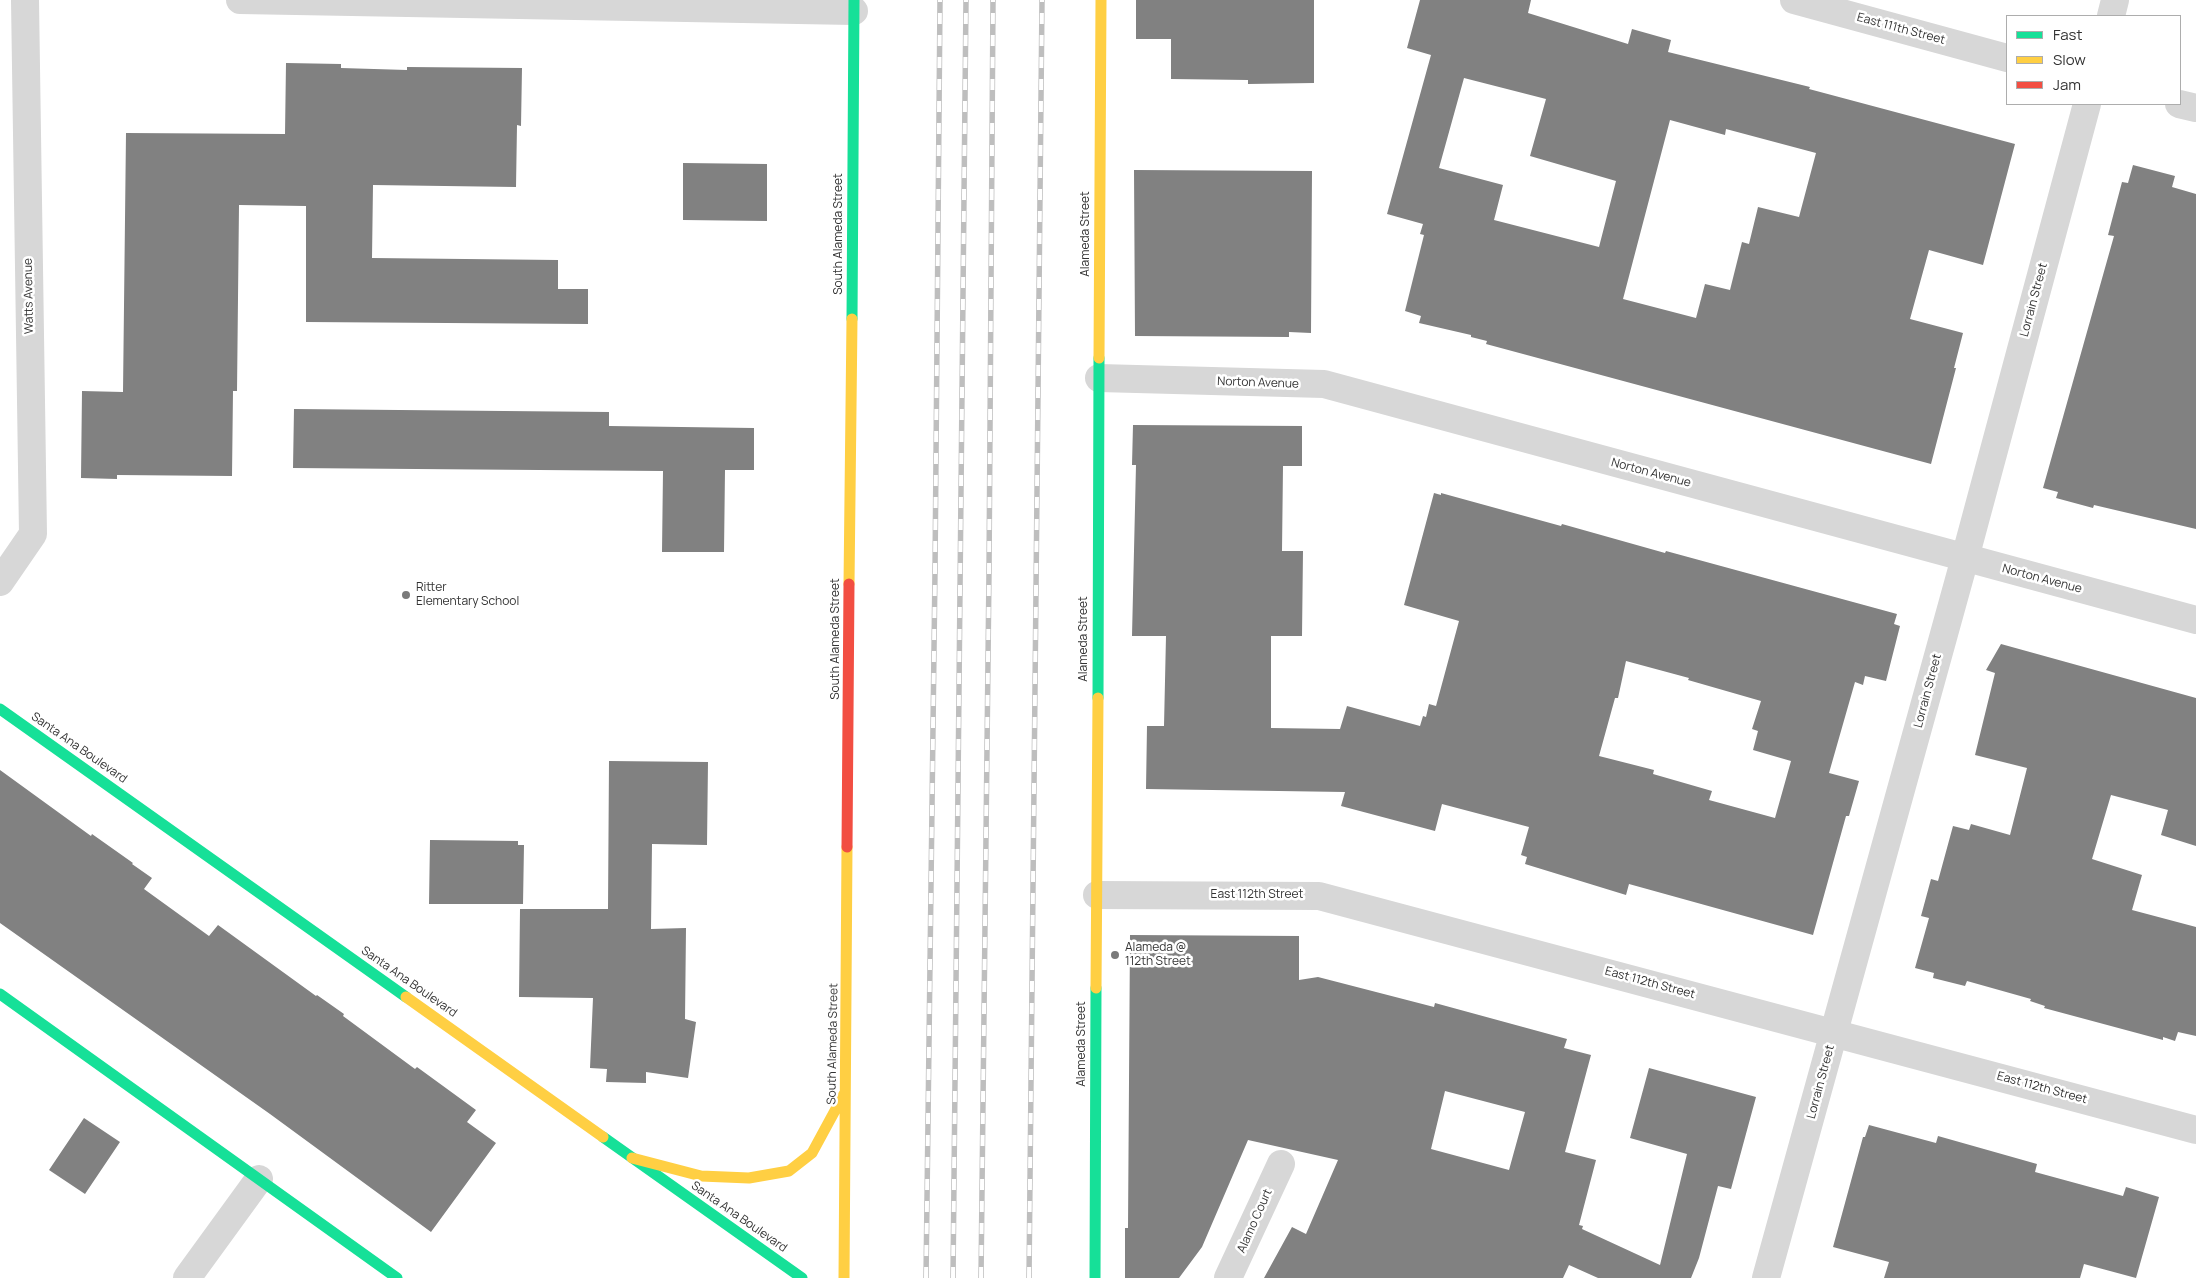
<!DOCTYPE html>
<html>
<head>
<meta charset="utf-8">
<style>
	body { margin:0 }
	#map { position:relative; width:2196px; height:1278px; overflow:hidden; background:#fff; font-family:Manrope,sans-serif }
	canvas { display:block }
	.legend { position:absolute; left:2006px; top:15px; width:175px; height:90px; box-sizing:border-box; background:#fff; border:1px solid #adadad; margin:0; padding:6px 9px; list-style:none; font-size:15px; color:#333 }
	.legend li { display:flex; align-items:center; gap:10px; height:25px }
	.legend b { width:25px; border:1px solid #adadad }
</style>
</head>
<body>
<div id="map">
<canvas width="2196" height="1278"></canvas>
<ul class="legend">
<li><b style="height:6px;background:#16e098"></b>Fast</li>
<li><b style="height:6px;background:#ffcf43"></b>Slow</li>
<li><b style="height:6px;background:#f24e42"></b>Jam</li>
</ul>
</div>
<script>
const context = document.querySelector('canvas').getContext('2d');
context.lineJoin = 'round';
function fillPath(path, color) {
  context.fillStyle = color;
  context.fill(path, 'evenodd');
}
function stroke(path, color, width, dash) {
  context.strokeStyle = color;
  context.lineWidth = width;
  context.lineCap = dash ? 'butt' : 'round';
  context.setLineDash(dash || []);
  context.stroke(path);
}
function write(font, color, halo, rows, align = 'center') {
  context.font = font + ' Manrope,sans-serif';
  context.lineWidth = 5;
  context.setLineDash([]);
  context.textBaseline = 'middle';
  context.strokeStyle = halo;
  context.fillStyle = color;
  for (const [text, x, y, turn = 0] of rows) {
    context.save();
    context.translate(x, y);
    context.rotate((+turn || 0) * Math.PI / 180);
    context.textAlign = isNaN(turn) ? turn : align;
    if (halo) context.strokeText(text, 0, 0);
    context.fillText(text, 0, 0);
    context.restore();
  }
}
fillPath(new Path2D(`
	M 1136,0 L 1314,0 L 1314,83 L 1248,84 L 1248,80 L 1171,79 L 1171,39 L 1136,39 Z
	M 1420,0 L 1531,0 L 1528,13 L 1628,44 L 1632,29 L 1671,40 L 1668,52 L 1810,87 L 1809,89 L 2015,144 L 1983,265 L 1929,250 L 1910,319 L 1963,333 L 1954,368 L 1956,368 L 1931,464 L 1486,344 L 1487,341 L 1471,337 L 1471,335 L 1419,323 L 1421,316 L 1405,311 L 1424,235 L 1420,234 L 1423,224 L 1387,214 L 1431,55 L 1407,48 ZM 1464,78 L 1546,99 L 1530,156 L 1616,181 L 1599,247 L 1494,220 L 1503,185 L 1439,168 ZM 1670,120 L 1725,135 L 1726,129 L 1816,153 L 1799,217 L 1758,207 L 1749,244 L 1742,242 L 1730,290 L 1705,284 L 1696,318 L 1623,299 Z
	M 286,63 L 341,64 L 341,68 L 407,70 L 407,67 L 522,68 L 521,126 L 517,125 L 516,187 L 373,185 L 372,258 L 558,260 L 558,289 L 588,289 L 588,324 L 306,322 L 306,206 L 239,205 L 237,391 L 233,391 L 232,476 L 117,475 L 117,479 L 81,478 L 82,391 L 123,392 L 126,133 L 285,134 Z
	M 683,163 L 767,164 L 767,221 L 683,220 Z
	M 2133,165 L 2175,176 L 2172,187 L 2196,194 L 2196,529 L 2094,505 L 2093,508 L 2056,498 L 2058,492 L 2043,488 L 2114,236 L 2108,235 L 2122,182 L 2128,183 Z
	M 1134,170 L 1312,171 L 1311,333 L 1289,332 L 1289,337 L 1135,336 Z
	M 294,409 L 609,412 L 609,426 L 754,428 L 754,470 L 725,470 L 724,552 L 662,552 L 663,471 L 293,468 Z
	M 1133,425 L 1302,426 L 1302,466 L 1283,466 L 1282,551 L 1303,551 L 1302,636 L 1271,636 L 1271,728 L 1340,729 L 1347,706 L 1420,726 L 1423,716 L 1426,717 L 1429,704 L 1436,706 L 1459,621 L 1404,605 L 1434,493 L 1441,495 L 1441,493 L 1561,526 L 1562,524 L 1665,553 L 1666,551 L 1897,614 L 1894,624 L 1900,626 L 1886,681 L 1865,676 L 1863,685 L 1855,682 L 1829,773 L 1859,781 L 1849,816 L 1846,816 L 1813,935 L 1629,884 L 1626,895 L 1525,864 L 1527,857 L 1521,855 L 1529,827 L 1442,804 L 1435,831 L 1341,806 L 1345,792 L 1146,789 L 1147,726 L 1164,726 L 1166,636 L 1132,636 L 1136,465 L 1132,465 ZM 1626,661 L 1689,678 L 1688,680 L 1761,701 L 1752,729 L 1758,731 L 1753,750 L 1791,761 L 1775,818 L 1709,800 L 1712,791 L 1653,774 L 1654,770 L 1599,756 L 1615,698 L 1618,698 Z
	M 2001,644 L 2196,698 L 2196,846 L 2161,835 L 2168,810 L 2111,795 L 2092,859 L 2142,875 L 2132,910 L 2196,927 L 2196,1036 L 2178,1032 L 2175,1041 L 2163,1037 L 2163,1040 L 2044,1008 L 2045,1006 L 2030,1001 L 2031,999 L 1967,981 L 1965,986 L 1933,978 L 1934,973 L 1915,968 L 1929,918 L 1921,916 L 1931,879 L 1938,881 L 1953,826 L 1969,830 L 1971,824 L 2010,835 L 2027,768 L 1975,755 L 1995,673 L 1986,670 Z
	M 609,761 L 708,762 L 707,845 L 652,844 L 651,929 L 686,928 L 685,1019 L 696,1022 L 688,1078 L 646,1072 L 646,1083 L 606,1082 L 607,1069 L 590,1068 L 593,998 L 519,997 L 520,909 L 608,909 Z
	M 0,770 L 91,836 L 92,834 L 133,863 L 132,864 L 152,878 L 144,889 L 209,936 L 218,925 L 316,996 L 317,995 L 344,1014 L 343,1016 L 415,1069 L 417,1067 L 476,1110 L 467,1122 L 496,1143 L 431,1232 L 270,1114 L 0,923 Z
	M 430,840 L 518,841 L 518,845 L 524,845 L 523,904 L 429,904 Z
	M 1130,935 L 1299,936 L 1299,980 L 1318,977 L 1434,1007 L 1435,1003 L 1567,1039 L 1564,1048 L 1591,1055 L 1565,1152 L 1596,1160 L 1579,1225 L 1583,1226 L 1582,1229 L 1660,1265 L 1687,1154 L 1630,1138 L 1649,1068 L 1756,1097 L 1731,1189 L 1718,1186 L 1699,1258 L 1691,1278 L 1598,1278 L 1569,1265 L 1563,1278 L 1264,1278 L 1292,1227 L 1306,1234 L 1338,1160 L 1248,1140 L 1202,1247 L 1179,1278 L 1125,1278 L 1125,1228 L 1128,1228 ZM 1445,1091 L 1525,1112 L 1509,1170 L 1431,1149 Z
	M 84,1118 L 120,1142 L 85,1194 L 49,1170 Z
	M 1869,1125 L 1936,1143 L 1938,1136 L 2037,1164 L 2035,1172 L 2123,1196 L 2126,1187 L 2159,1197 L 2136,1278 L 2084,1264 L 2080,1278 L 1884,1278 L 1889,1262 L 1833,1247 L 1863,1137 L 1865,1137 Z`), '#818181');
stroke(new Path2D(`
	M 240,0 L 854,11
	M 1794,0 L 2007,58
	M 2111,16 L 2115,0
	M 2179,104 L 2196,108
	M 1099,378 L 1324,384 L 2196,620
	M 0,582 L 33,534 L 25,0
	M 1097,895 L 1319,896 L 2196,1130
	M 187,1278 L 259,1179
	M 1228,1278 L 1281,1164
	M 1766,1278 L 1965,558 L 2087,104`), '#d7d7d7', 28);
stroke(new Path2D(`
	M 852,319 L 854,0
	M 1098,698 L 1099,358
	M 0,709 L 406,997
	M 0,994 L 397,1278
	M 603,1137 L 802,1278
	M 1095,1278 L 1096,988`), '#16e098', 11);
stroke(new Path2D(`
	M 1099,358 L 1101,0
	M 849,584 L 852,319
	M 1096,988 L 1098,698
	M 406,997 L 603,1137
	M 632,1158 L 701,1176 L 749,1178 L 789,1171 L 812,1153 L 844,1094
	M 844,1278 L 847,847`), '#ffcf43', 11);
stroke(new Path2D(`
	M 847,847 L 849,584`), '#f24e42', 11);
const rail = new Path2D(`
	M 926,1278 L 935,571 L 940,0
	M 953,1278 L 966,0
	M 981,1278 L 989,572 L 993,0
	M 1029,1278 L 1042,0`);
stroke(rail, '#bebebe', 5.5);
stroke(rail, '#fff', 4, [11]);
for (const [x, y, r, color] of [
	[406,595,5,"#7a7a7a"],
	[1115,955,5,"#7a7a7a"]
]) {
  const dot = new Path2D();
  dot.arc(x, y, r, 0, 2 * Math.PI);
  context.fillStyle = color;
  context.fill(dot);
  stroke(dot, '#fff', 2);
}
write('12px', '#333', '#fff', [
	["East 111th Street",1901,29,15],
	["South Alameda Street",839,234,-90],
	["Alameda Street",1086,234,-90],
	["Watts Avenue",29,296,-91],
	["Lorrain Street",2034,300,-75],
	["Norton Avenue",1258,383,2],
	["Norton Avenue",1651,473,15],
	["Norton Avenue",2042,579,15],
	["South Alameda Street",836,639,-90],
	["Alameda Street",1084,639,-90],
	["Lorrain Street",1928,691,-75],
	["Santa Ana Boulevard",79,748,35],
	["East 112th Street",1257,895],
	["Santa Ana Boulevard",409,982,35],
	["East 112th Street",1650,983,15],
	["South Alameda Street",833,1044,-89],
	["Alameda Street",1082,1044,-90],
	["Lorrain Street",1821,1082,-75],
	["East 112th Street",2042,1088,15],
	["Santa Ana Boulevard",739,1217,35],
	["Alamo Court",1255,1221,-66]
]);
write('12px', '#333', '#fff', [
	["Ritter",416,588],
	["Elementary School",416,602],
	["Alameda @",1125,948],
	["112th Street",1125,962]
], 'left');
</script>
</body>
</html>
